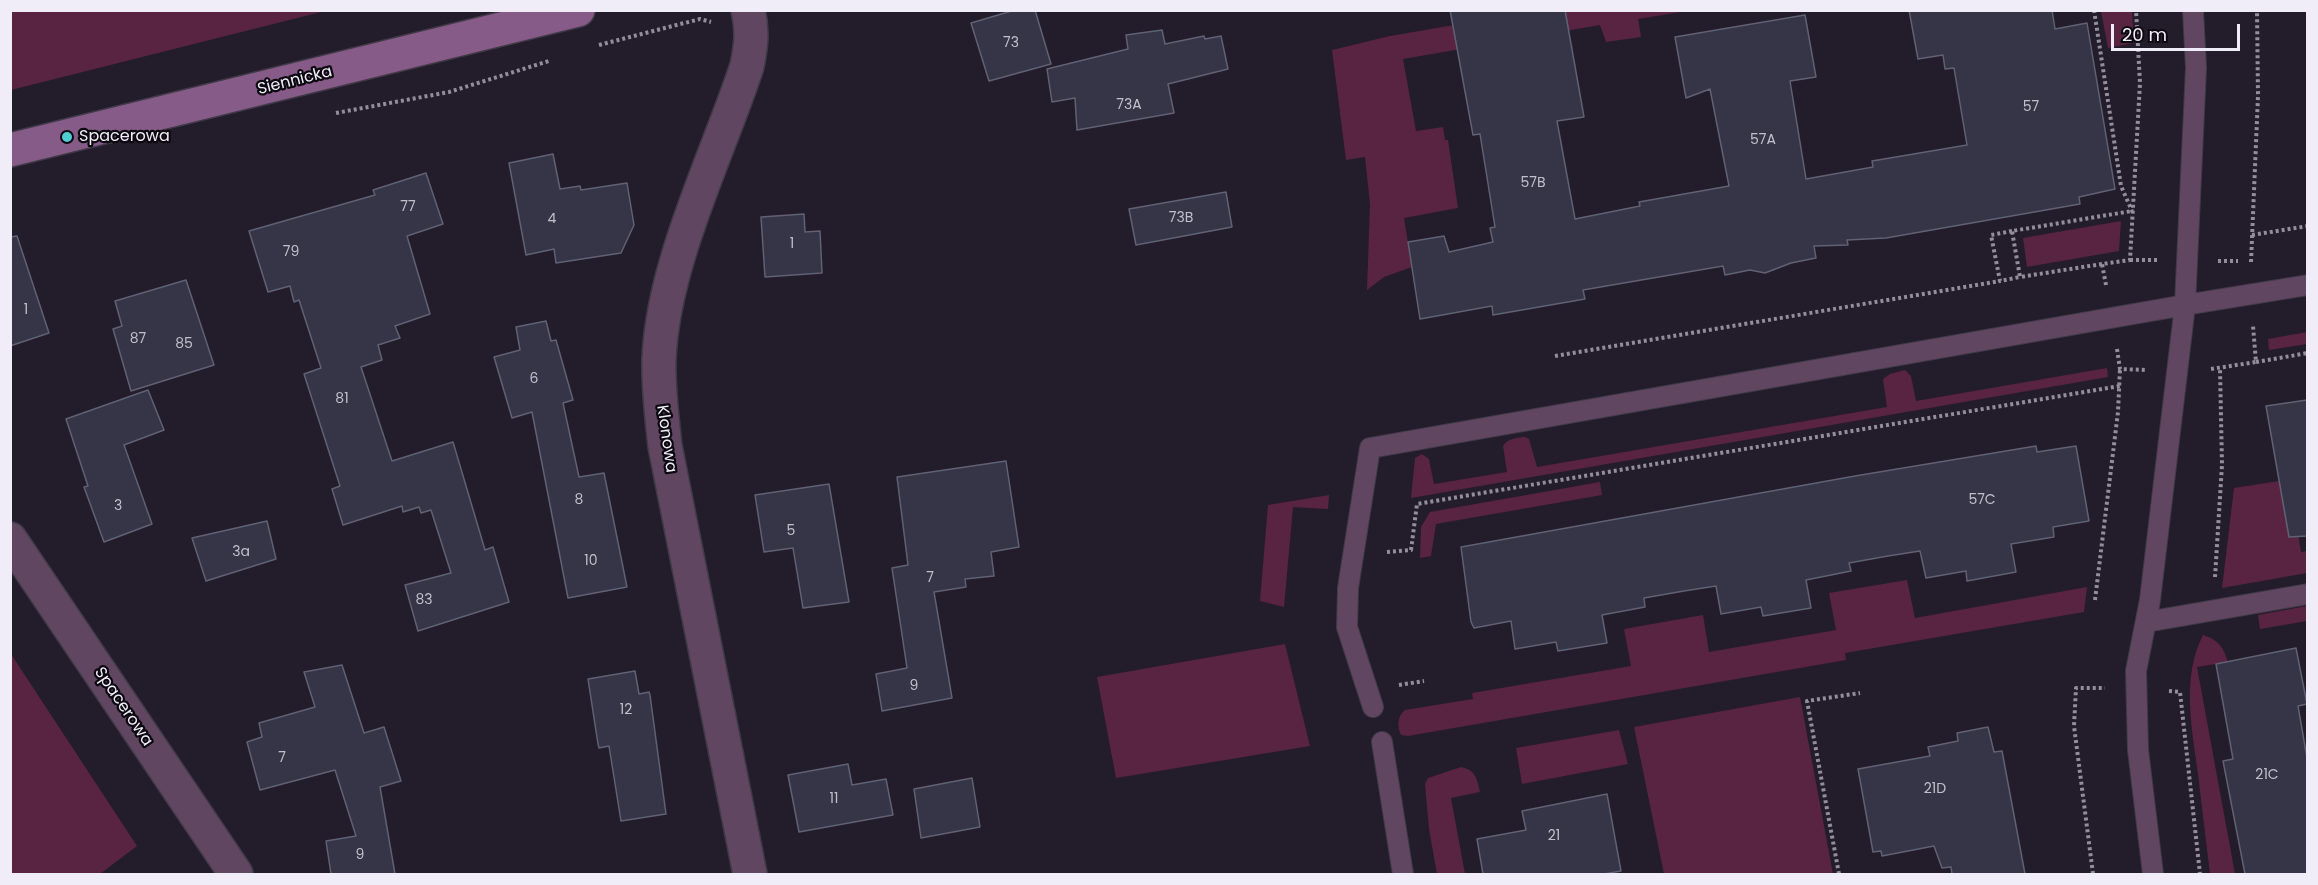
<!DOCTYPE html>
<html>
<head>
<meta charset="utf-8">
<style>
	body { margin:0 }
	#map { position:relative; width:2318px; height:885px; overflow:hidden; background:#231c2b; font-family:Poppins,sans-serif }
	canvas { display:block }
	.frame { position:absolute; inset:0; border:12px solid #f1edf8; pointer-events:none }
	.scale { position:absolute; left:2111px; top:24px; width:129px; height:27px; box-sizing:border-box; border:3px solid #f1edf8; border-top:0; padding-left:8px; font-size:18px; line-height:21px; white-space:nowrap; color:#f1edf8; -webkit-text-stroke:4px #0b080f; paint-order:stroke }
</style>
</head>
<body>
<div id="map">
<canvas width="2318" height="885"></canvas>
<div class="frame"></div>
<div class="scale">20 m</div>
</div>
<script>
const context = document.querySelector('canvas').getContext('2d');
context.lineJoin = 'round';
function fillPath(path, color) {
  context.fillStyle = color;
  context.fill(path, 'evenodd');
}
function stroke(path, color, width, dash) {
  context.strokeStyle = color;
  context.lineWidth = width;
  context.lineCap = dash ? 'butt' : 'round';
  context.setLineDash(dash || []);
  context.stroke(path);
}
function write(font, color, halo, rows, align = 'center') {
  context.font = font + ' Poppins,sans-serif';
  context.lineWidth = 4.5;
  context.setLineDash([]);
  context.textBaseline = 'middle';
  context.strokeStyle = halo;
  context.fillStyle = color;
  for (const [text, x, y, turn = 0] of rows) {
    context.save();
    context.translate(x, y);
    context.rotate((+turn || 0) * Math.PI / 180);
    context.textAlign = isNaN(turn) ? turn : align;
    if (halo) context.strokeText(text, 0, 0);
    context.fillText(text, 0, 0);
    context.restore();
  }
}
fillPath(new Path2D(`
	M 11,10 L 325,10 L 325,11 L 11,90 Z
	M 1536,11 L 1687,11 L 1638,19 L 1641,37 L 1606,42 L 1600,25 L 1403,59 L 1416,131 L 1443,127 L 1445,140 L 1448,140 L 1458,208 L 1404,218 L 1412,267 L 1384,277 L 1367,290 L 1370,204 L 1365,157 L 1346,160 L 1332,50 L 1390,36 Z
	M 2101,11 L 2132,11 L 2134,43 L 2108,48 Z
	M 2121,221 L 2119,251 L 2027,267 L 2023,238 Z
	M 2307,332 L 2307,344 L 2269,350 L 2268,339 Z
	M 2107,368 L 2108,377 L 1411,498 L 1415,458 L 1422,454 L 1429,459 L 1434,484 L 1507,472 L 1503,446 C 1508,438 1517,438 1525,437 L 1529,439 L 1537,467 L 1887,407 L 1883,379 L 1890,374 L 1905,370 L 1911,376 L 1916,401 Z
	M 2279,481 L 2285,514 L 2295,513 L 2301,552 L 2307,551 L 2307,573 L 2222,588 L 2234,488 Z
	M 1600,482 L 1602,495 L 1436,524 L 1431,556 L 1420,558 L 1421,527 L 1430,512 Z
	M 1329,495 L 1328,509 L 1293,507 L 1284,607 L 1260,601 L 1268,505 Z
	M 1907,580 L 1915,618 L 2087,587 L 2084,612 L 1845,653 L 1846,660 L 1408,736 L 1401,735 C 1397,727 1397,716 1405,710 L 1473,699 L 1472,693 L 1631,666 L 1624,629 L 1703,615 L 1709,652 L 1836,630 L 1829,593 Z
	M 2307,606 L 2307,621 L 2260,629 L 2258,615 Z
	M 2203,635 C 2218,640 2223,646 2228,662 L 2197,667 L 2235,874 L 2210,874 C 2206,841 2202,808 2198,774 C 2192,728 2181,678 2203,635 Z
	M 1285,644 L 1310,746 L 1116,778 L 1097,677 Z
	M 11,654 L 137,846 L 100,874 L 11,874 Z
	M 1800,697 L 1833,874 L 1664,874 L 1634,727 Z
	M 1619,730 L 1628,764 L 1522,784 L 1516,748 Z
	M 1461,767 C 1476,770 1477,779 1480,792 L 1451,798 L 1465,874 L 1437,874 L 1429,829 L 1425,784 L 1428,778 Z`), '#592342');
const building = new Path2D(`
	M 1015,10 L 1035,10 L 1051,64 L 989,81 L 971,23 Z
	M 1450,10 L 1565,10 L 1584,117 L 1557,121 L 1575,219 L 1640,206 L 1639,202 L 1729,186 L 1710,89 L 1686,98 L 1675,37 L 1805,15 L 1816,77 L 1790,81 L 1806,179 L 1873,167 L 1872,161 L 1967,145 L 1954,68 L 1945,69 L 1943,55 L 1918,59 L 1909,10 L 2052,10 L 2055,29 L 2087,23 L 2115,189 L 2079,197 L 2080,204 L 1886,238 L 1847,240 L 1848,245 L 1814,246 L 1816,258 L 1791,263 L 1765,273 L 1750,270 L 1725,275 L 1723,266 L 1583,290 L 1585,299 L 1493,315 L 1492,306 L 1420,319 L 1408,242 L 1444,236 L 1449,252 L 1493,242 L 1490,228 L 1495,227 L 1480,134 L 1473,135 Z
	M 1162,30 L 1165,44 L 1204,36 L 1205,39 L 1221,36 L 1228,69 L 1168,84 L 1174,113 L 1077,130 L 1075,98 L 1052,102 L 1047,69 L 1128,49 L 1126,35 Z
	M 553,154 L 560,189 L 580,186 L 581,190 L 627,183 L 634,225 L 621,253 L 556,263 L 554,249 L 526,255 L 509,163 Z
	M 426,173 L 443,224 L 407,236 L 430,314 L 395,326 L 400,338 L 378,345 L 382,360 L 361,367 L 392,461 L 453,442 L 485,550 L 493,547 L 509,602 L 418,631 L 405,585 L 451,573 L 431,510 L 421,513 L 419,507 L 403,512 L 402,506 L 343,525 L 332,489 L 340,486 L 304,374 L 321,368 L 299,300 L 294,302 L 290,286 L 268,292 L 249,231 L 375,195 L 373,190 Z
	M 1226,192 L 1232,227 L 1136,245 L 1129,209 Z
	M 804,214 L 805,232 L 820,231 L 822,273 L 765,277 L 761,217 Z
	M 17,236 L 49,333 L 10,346 L 10,237 Z
	M 186,280 L 214,365 L 131,391 L 113,329 L 122,326 L 115,301 Z
	M 546,321 L 551,341 L 556,340 L 573,400 L 563,403 L 579,477 L 604,473 L 627,587 L 568,598 L 532,412 L 512,418 L 494,357 L 520,350 L 516,327 Z
	M 148,390 L 164,430 L 124,445 L 152,524 L 104,542 L 84,487 L 88,486 L 66,419 Z
	M 2307,400 L 2307,536 L 2289,537 L 2266,406 Z
	M 2036,446 L 2037,452 L 2076,446 L 2089,521 L 2053,527 L 2054,537 L 2011,544 L 2016,572 L 1967,581 L 1966,571 L 1926,578 L 1920,551 L 1888,556 L 1849,563 L 1851,571 L 1806,580 L 1811,608 L 1763,616 L 1761,607 L 1721,614 L 1716,586 L 1684,591 L 1644,598 L 1645,607 L 1602,615 L 1607,643 L 1558,651 L 1556,642 L 1515,649 L 1511,621 L 1474,628 L 1471,622 L 1461,547 L 1855,476 Z
	M 1006,461 L 1019,547 L 991,552 L 994,576 L 965,579 L 966,587 L 934,592 L 952,698 L 882,711 L 876,674 L 907,668 L 892,568 L 908,565 L 897,477 Z
	M 829,484 L 849,602 L 803,608 L 793,548 L 764,552 L 755,495 Z
	M 267,521 L 276,559 L 206,581 L 192,538 Z
	M 2296,648 L 2307,704 L 2298,706 L 2307,758 L 2307,874 L 2245,874 L 2223,761 L 2233,759 L 2216,664 Z
	M 342,665 L 364,733 L 384,727 L 401,781 L 380,787 L 395,874 L 331,874 L 326,841 L 356,836 L 335,770 L 260,790 L 247,742 L 262,737 L 259,723 L 315,707 L 304,672 Z
	M 635,671 L 639,694 L 649,692 L 650,695 L 666,814 L 621,821 L 609,746 L 599,748 L 598,744 L 588,679 Z
	M 1988,727 L 1994,752 L 2002,751 L 2025,874 L 1952,874 L 1951,867 L 1942,868 L 1934,846 L 1882,856 L 1881,851 L 1873,852 L 1858,769 L 1930,756 L 1928,747 L 1958,741 L 1957,733 Z
	M 848,764 L 852,785 L 886,779 L 893,815 L 799,832 L 788,775 Z
	M 972,778 L 980,827 L 921,838 L 914,789 Z
	M 1607,794 L 1621,871 L 1604,874 L 1483,874 L 1477,839 L 1526,830 L 1522,811 Z`);
fillPath(building, '#353547');
stroke(building, '#606174', 1.5);
const service = new Path2D(`
	M 2146,622 L 2308,594
	M 1373,707 L 1347,627 L 1348,588 L 1370,448 L 2185,305 L 2308,285
	M 1382,742 L 1403,874
	M 2153,874 L 2138,750 L 2136,671 L 2150,600 L 2185,305 L 2196,68 L 2193,10`);
const minor = new Path2D(`
	M 748,10 C 753,31 751,46 747,66 C 717,157 663,263 659,359 C 658,388 662,418 665,446 L 750,874
	M 10,539 L 236,874`);
const secondary = new Path2D(`
	M 10,150 L 578,10`);
stroke(service, '#403948', 22);
stroke(minor, '#403948', 36);
stroke(secondary, '#403948', 36);
stroke(new Path2D(`
	M 2094,10 L 2121,186 L 2132,211
	M 599,45 L 700,19 L 711,22
	M 336,113 L 449,92 L 549,61
	M 2012,231 L 1991,235 L 2000,281 L 2020,277
	M 2252,235 L 2308,226
	M 2130,260 L 2157,260
	M 2218,261 L 2238,261
	M 2251,262 L 2258,96 L 2257,10
	M 2102,264 L 2020,277 L 2012,231 L 2132,211
	M 2106,285 L 2102,264 L 2130,260 L 2140,83 L 2136,10
	M 2117,349 L 2120,369 L 2146,370
	M 1555,356 L 2000,281
	M 2256,362 L 2308,353
	M 2211,369 L 2256,362 L 2253,326
	M 1387,552 L 1411,550 L 1417,504 L 2120,386
	M 2215,577 L 2222,465 L 2220,368
	M 2095,600 L 2118,412 L 2120,369
	M 1399,685 L 1424,681
	M 2169,691 L 2180,692 L 2200,874
	M 1839,874 L 1807,701 L 1860,693
	M 2093,874 L 2074,726 L 2076,688 L 2105,688`), '#938e9b', 4, [3, 3]);
stroke(service, '#614662', 20);
stroke(minor, '#614662', 33);
stroke(secondary, '#875b87', 33);
for (const [x, y, r, color] of [
	[67,137,6,"#51ccd3"]
]) {
  const dot = new Path2D();
  dot.arc(x, y, r, 0, 2 * Math.PI);
  context.fillStyle = color;
  context.fill(dot);
  stroke(dot, '#0b080f', 2);
}
write('14px', '#c2bfcc', null, [
	["73",1011,43],
	["73A",1129,105],
	["57",2031,107],
	["57A",1763,140],
	["57B",1533,183],
	["77",408,207],
	["73B",1181,218],
	["4",552,219],
	["1",792,244],
	["79",291,252],
	["1",26,310],
	["87",138,339],
	["85",184,344],
	["6",534,379],
	["81",342,399],
	["8",579,500],
	["57C",1982,500],
	["3",118,506],
	["5",791,531],
	["3a",241,552],
	["10",591,561],
	["7",930,578],
	["83",424,600],
	["9",914,686],
	["12",626,710],
	["7",282,758],
	["21C",2267,775],
	["21D",1935,789],
	["11",834,799],
	["21",1554,836],
	["9",360,855]
]);
write('16px', '#f1edf8', '#0b080f', [
	["Siennicka",295,81,-14],
	["Klonowa",666,439,82],
	["Spacerowa",123,707,56]
]);
write('16px', '#f1edf8', '#0b080f', [
	["Spacerowa",79,137]
], 'left');
</script>
</body>
</html>
